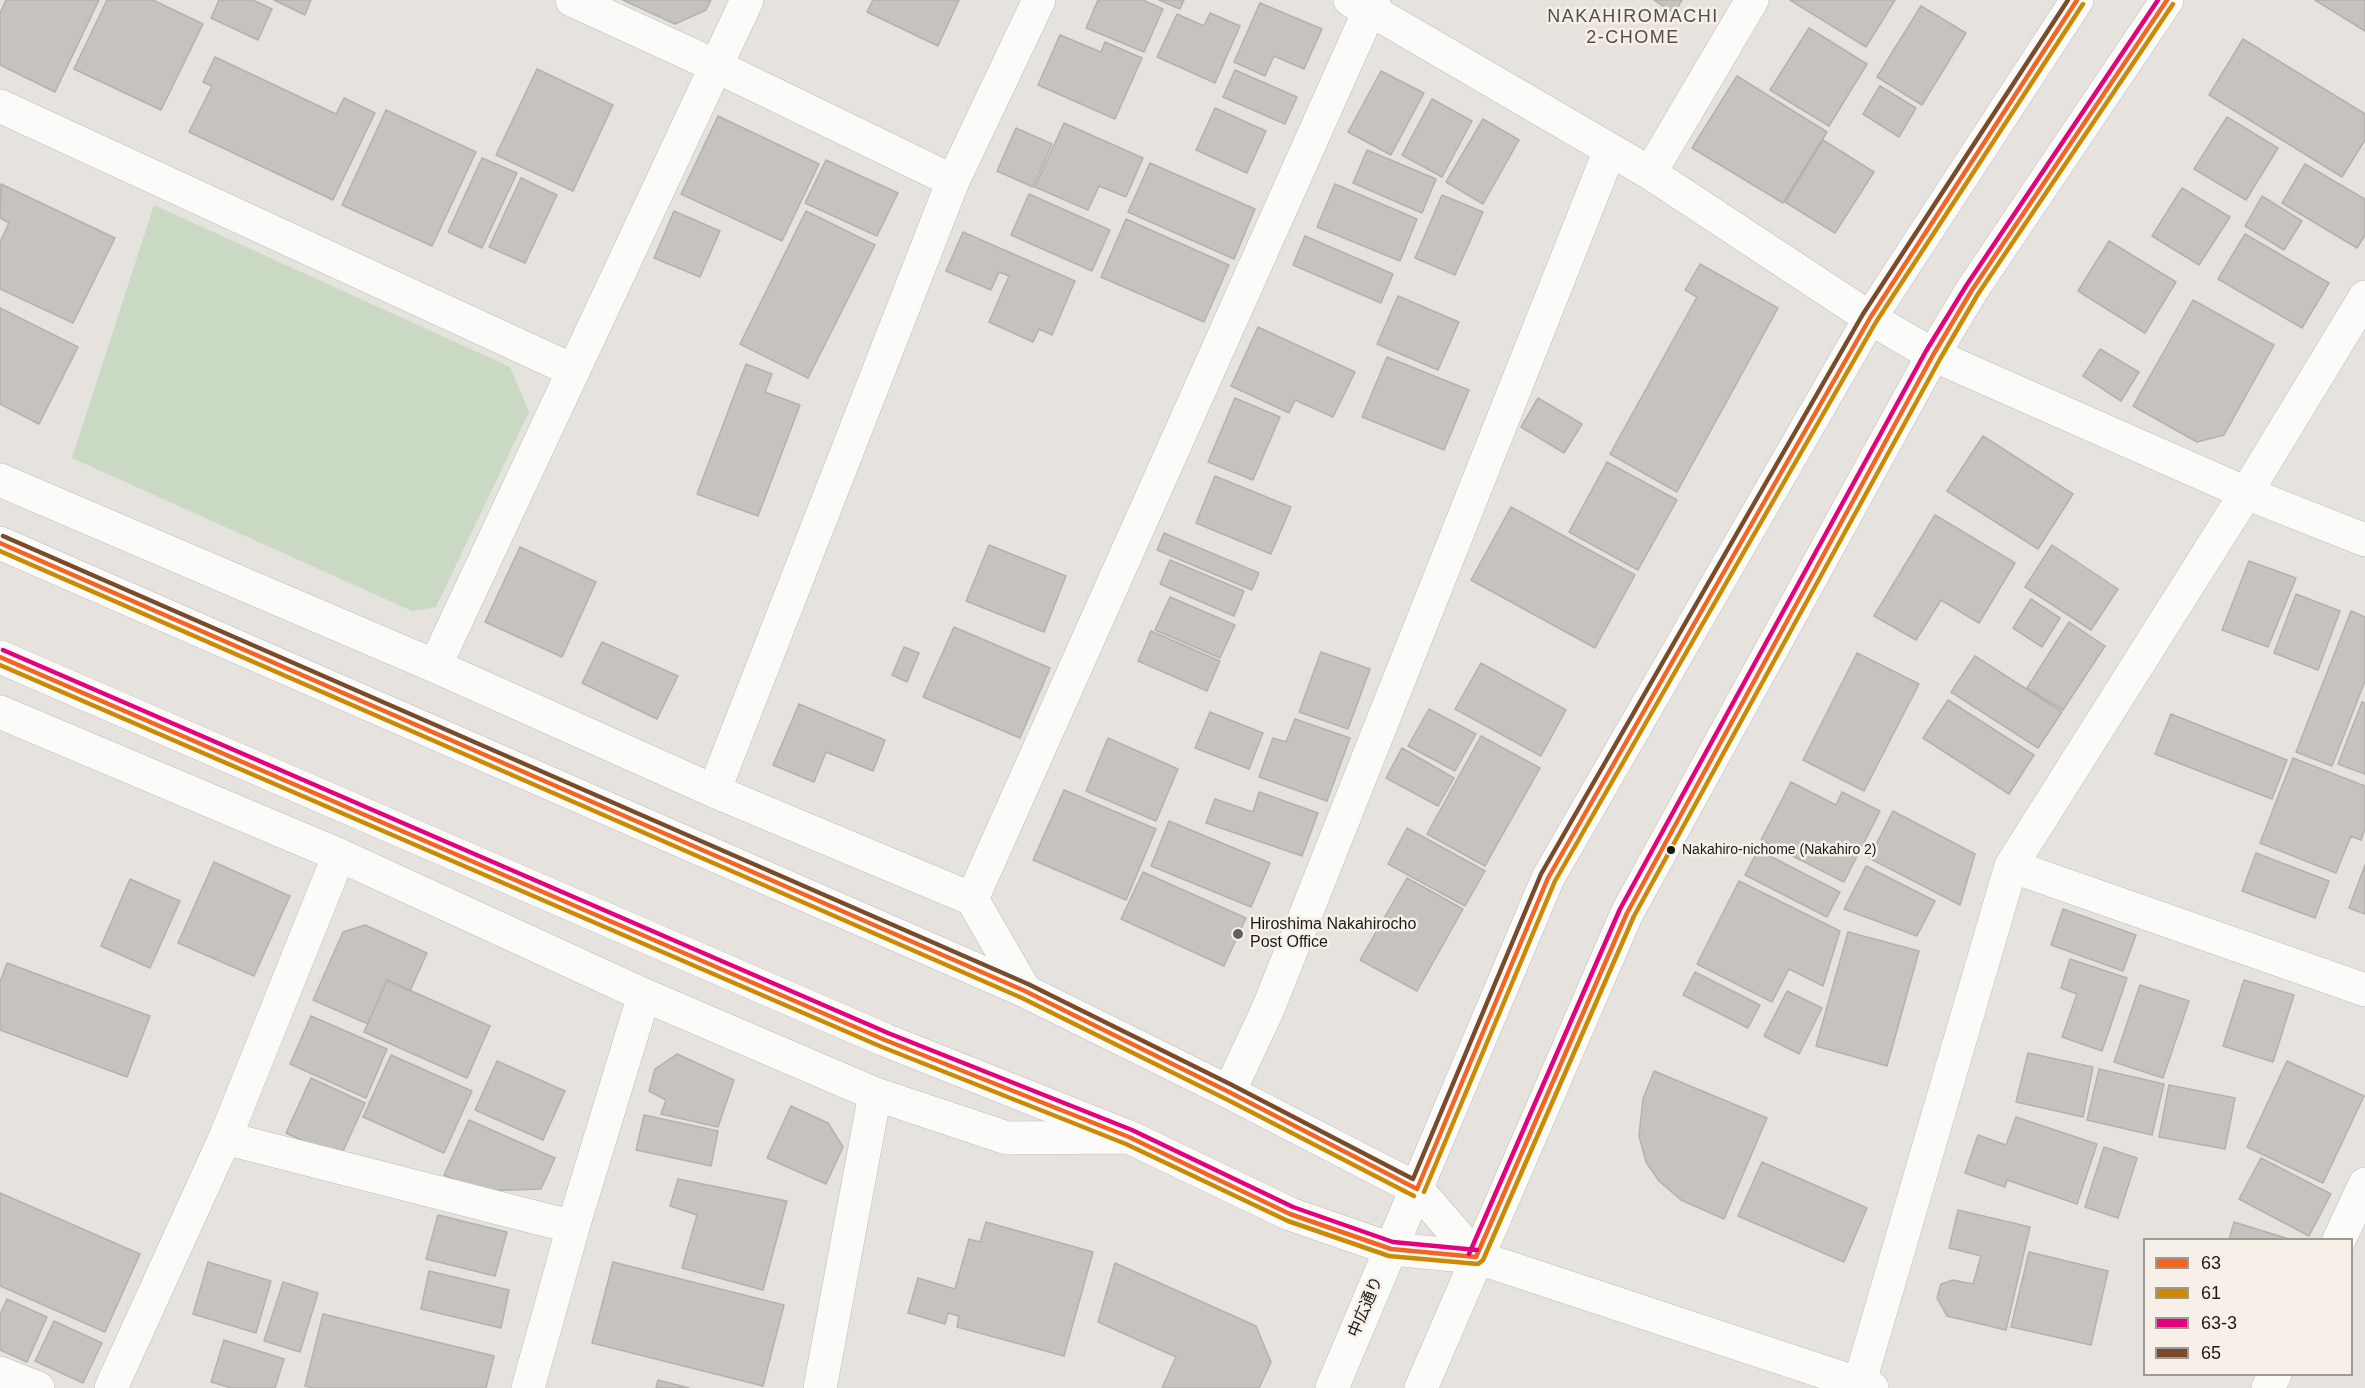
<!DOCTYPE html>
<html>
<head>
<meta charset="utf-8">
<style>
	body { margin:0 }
	#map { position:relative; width:2365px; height:1388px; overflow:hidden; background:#e6e2de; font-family:Helvetica,sans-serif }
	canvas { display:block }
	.legend { position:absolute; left:2143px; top:1238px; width:210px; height:138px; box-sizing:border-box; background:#f7f0e8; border:2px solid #9f9a94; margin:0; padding:8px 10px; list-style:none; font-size:18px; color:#1c1916 }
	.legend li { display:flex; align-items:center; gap:12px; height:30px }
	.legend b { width:30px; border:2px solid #9f9a94 }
</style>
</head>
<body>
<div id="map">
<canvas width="2365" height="1388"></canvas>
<ul class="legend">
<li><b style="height:8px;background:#f26522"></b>63</li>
<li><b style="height:8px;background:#cb8a04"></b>61</li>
<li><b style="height:8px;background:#e5007d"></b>63-3</li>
<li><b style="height:8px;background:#7a4b2a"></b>65</li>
</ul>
</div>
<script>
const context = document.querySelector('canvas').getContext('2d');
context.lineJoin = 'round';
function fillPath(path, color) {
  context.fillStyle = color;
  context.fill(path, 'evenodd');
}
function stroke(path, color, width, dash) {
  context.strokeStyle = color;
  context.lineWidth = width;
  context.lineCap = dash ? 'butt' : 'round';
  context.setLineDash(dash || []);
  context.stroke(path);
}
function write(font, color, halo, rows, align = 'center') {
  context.font = font + ' Helvetica,"Noto Sans JP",sans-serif';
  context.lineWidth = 5;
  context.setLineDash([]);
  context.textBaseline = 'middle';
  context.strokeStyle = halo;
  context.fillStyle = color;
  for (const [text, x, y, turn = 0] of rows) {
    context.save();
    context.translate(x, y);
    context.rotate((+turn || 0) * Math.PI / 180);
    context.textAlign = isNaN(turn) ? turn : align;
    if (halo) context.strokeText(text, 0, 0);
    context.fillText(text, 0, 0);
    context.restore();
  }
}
fillPath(new Path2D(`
	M 154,205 L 510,367 L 529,412 L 436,607 L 412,611 L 72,458 Z`), '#cad9c3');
const building = new Path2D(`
	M 6,0 L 99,0 L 55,92 L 0,65 L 0,13 Z
	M 107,0 L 153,0 L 203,24 L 161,110 L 74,69 Z
	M 219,0 L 253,0 L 272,9 L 258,40 L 211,18 Z
	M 274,0 L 311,0 L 305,15 Z
	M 623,0 L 711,0 L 706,10 L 675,24 Z
	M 873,0 L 959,0 L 938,46 L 867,12 Z
	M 1098,0 L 1143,0 L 1163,9 L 1144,52 L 1086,28 Z
	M 1159,0 L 1184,0 L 1180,9 Z
	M 1654,0 L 1682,0 L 1674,13 Z
	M 1790,0 L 1895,0 L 1866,47 Z
	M 2315,0 L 2365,0 L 2365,31 Z
	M 1260,3 L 1322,29 L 1304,69 L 1274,56 L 1265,76 L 1234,62 Z
	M 1921,6 L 1966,33 L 1922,105 L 1877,77 Z
	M 1210,13 L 1240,26 L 1215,83 L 1157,57 L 1177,14 L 1204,26 Z
	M 1809,28 L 1867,64 L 1829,126 L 1770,90 Z
	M 1060,35 L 1101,52 L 1105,42 L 1142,58 L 1115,119 L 1038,85 Z
	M 2243,39 L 2365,114 L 2365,140 L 2342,177 L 2209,95 Z
	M 215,57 L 336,114 L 344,98 L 375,113 L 333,200 L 189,132 L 212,86 L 203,82 Z
	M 537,69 L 613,105 L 573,191 L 496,155 Z
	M 1235,70 L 1297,97 L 1285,124 L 1223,97 Z
	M 1381,71 L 1424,93 L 1391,155 L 1348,132 Z
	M 1737,76 L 1827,132 L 1783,203 L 1692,148 Z
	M 1880,86 L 1916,108 L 1899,137 L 1863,114 Z
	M 1432,99 L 1472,121 L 1442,177 L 1402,155 Z
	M 1215,108 L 1266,131 L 1247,173 L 1196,150 Z
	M 386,110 L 476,152 L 432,246 L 342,205 Z
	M 718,116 L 819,164 L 782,241 L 681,194 Z
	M 2227,117 L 2278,148 L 2246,200 L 2194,169 Z
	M 1483,119 L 1519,140 L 1483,204 L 1446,182 Z
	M 1064,123 L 1143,158 L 1126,197 L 1099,186 L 1088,210 L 1035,187 Z
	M 1016,128 L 1052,144 L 1033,187 L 997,171 Z
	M 1823,140 L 1874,172 L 1835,233 L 1785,202 Z
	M 1367,150 L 1436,179 L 1422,213 L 1353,183 Z
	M 482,158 L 517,173 L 482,248 L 448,232 Z
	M 826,160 L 898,193 L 877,236 L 805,203 Z
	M 1150,163 L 1255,209 L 1234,259 L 1128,212 Z
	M 2305,164 L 2365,199 L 2365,235 L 2357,248 L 2282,203 Z
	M 521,178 L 557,195 L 525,263 L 489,247 Z
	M 1,184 L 115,238 L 73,323 L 0,289 L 0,242 L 9,223 L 0,218 Z
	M 1335,184 L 1417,219 L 1400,261 L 1317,227 Z
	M 2182,188 L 2230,217 L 2199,265 L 2152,236 Z
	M 1029,194 L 1110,230 L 1092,271 L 1011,235 Z
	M 1442,195 L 1483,212 L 1455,275 L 1415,258 Z
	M 2262,196 L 2302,221 L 2284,250 L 2245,226 Z
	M 674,211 L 720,231 L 700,277 L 654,258 Z
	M 806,211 L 875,245 L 808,378 L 740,344 Z
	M 1126,219 L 1229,265 L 1204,322 L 1101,277 Z
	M 963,232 L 1075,281 L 1052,335 L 1039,329 L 1033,342 L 989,322 L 1009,276 L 999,272 L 991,290 L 946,271 Z
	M 2245,234 L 2329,283 L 2302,328 L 2218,279 Z
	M 1305,236 L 1393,274 L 1381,303 L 1293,265 Z
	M 2109,241 L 2176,282 L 2145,333 L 2078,291 Z
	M 1700,264 L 1778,308 L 1677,492 L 1610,454 L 1697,297 L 1685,290 Z
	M 1398,296 L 1459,322 L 1438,370 L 1377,344 Z
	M 2193,300 L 2274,345 L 2224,435 L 2197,442 L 2133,406 Z
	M 0,308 L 78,347 L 39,424 L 0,404 Z
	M 1258,327 L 1355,372 L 1333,417 L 1295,400 L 1289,413 L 1231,386 Z
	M 2100,349 L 2139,372 L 2121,401 L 2083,376 Z
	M 1387,357 L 1469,390 L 1444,450 L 1362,417 Z
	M 746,364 L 772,374 L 765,392 L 800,405 L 758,516 L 697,494 Z
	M 1235,398 L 1280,417 L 1253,480 L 1208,462 Z
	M 1538,398 L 1582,424 L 1564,453 L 1521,427 Z
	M 1983,436 L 2073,494 L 2038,549 L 1947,491 Z
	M 1607,462 L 1677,500 L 1638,570 L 1569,532 Z
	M 1215,476 L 1291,507 L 1271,554 L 1196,523 Z
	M 1511,507 L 1635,575 L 1595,648 L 1471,580 Z
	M 1935,515 L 2015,563 L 1979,623 L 1941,600 L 1916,640 L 1874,616 Z
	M 1164,533 L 1259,573 L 1252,590 L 1157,550 Z
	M 989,545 L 1066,576 L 1044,632 L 966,601 Z
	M 2052,545 L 2118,589 L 2091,630 L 2025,587 Z
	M 520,547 L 596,582 L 562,657 L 485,622 Z
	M 1170,560 L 1244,591 L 1234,616 L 1160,584 Z
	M 2249,561 L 2296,578 L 2268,647 L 2222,630 Z
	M 2296,594 L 2340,611 L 2318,670 L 2274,653 Z
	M 1170,597 L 1235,625 L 1220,658 L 1155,630 Z
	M 2031,599 L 2060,618 L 2042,647 L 2013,628 Z
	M 2351,611 L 2365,617 L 2365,681 L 2332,766 L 2296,752 Z
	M 2069,622 L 2105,646 L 2063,710 L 2027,688 Z
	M 954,627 L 1050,668 L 1020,738 L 923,697 Z
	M 1151,631 L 1220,661 L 1207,691 L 1138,661 Z
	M 602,642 L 678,676 L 657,719 L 582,683 Z
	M 904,647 L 919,653 L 907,682 L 892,675 Z
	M 1321,652 L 1370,669 L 1348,729 L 1299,712 Z
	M 1857,653 L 1919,684 L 1864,791 L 1803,760 Z
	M 1975,656 L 2062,712 L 2038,748 L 1951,692 Z
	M 1481,663 L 1566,710 L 1541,756 L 1455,709 Z
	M 1948,700 L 2034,755 L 2009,794 L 1923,738 Z
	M 2362,702 L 2365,703 L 2365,774 L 2338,764 Z
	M 799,704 L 885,740 L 873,771 L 826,752 L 814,782 L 773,765 Z
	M 1429,709 L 1476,734 L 1455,771 L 1408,746 Z
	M 1210,712 L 1263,733 L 1249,769 L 1195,748 Z
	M 2171,714 L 2287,760 L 2272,799 L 2155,754 Z
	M 1295,719 L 1350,738 L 1327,801 L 1259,777 L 1273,738 L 1286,742 Z
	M 1481,736 L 1540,768 L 1485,866 L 1427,834 Z
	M 1108,738 L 1178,769 L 1156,821 L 1086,791 Z
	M 1402,748 L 1454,778 L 1438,806 L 1386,778 Z
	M 2293,758 L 2365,786 L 2365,829 L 2361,840 L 2351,836 L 2336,873 L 2260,843 Z
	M 1791,782 L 1836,805 L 1842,792 L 1880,811 L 1844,882 L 1761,840 Z
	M 1064,790 L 1156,829 L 1126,900 L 1033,860 Z
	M 1259,792 L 1318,813 L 1302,856 L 1206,823 L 1215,799 L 1253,812 Z
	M 1893,811 L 1975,854 L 1960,905 L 1869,858 Z
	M 1169,821 L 1270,863 L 1251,907 L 1151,866 Z
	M 1407,828 L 1485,871 L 1465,906 L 1388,864 Z
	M 1758,850 L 1840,892 L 1827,917 L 1745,875 Z
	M 2256,853 L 2329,881 L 2315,918 L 2242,891 Z
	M 214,862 L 290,896 L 254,976 L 178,943 Z
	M 2365,865 L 2365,914 L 2349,908 Z
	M 1866,866 L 1935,901 L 1917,936 L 1844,909 Z
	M 1143,872 L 1246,918 L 1224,966 L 1121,919 Z
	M 1407,878 L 1463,909 L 1417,991 L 1360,960 Z
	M 130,879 L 180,901 L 150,968 L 101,946 Z
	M 1739,881 L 1840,931 L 1823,986 L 1789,969 L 1772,1002 L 1697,964 Z
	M 2063,909 L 2136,935 L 2123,971 L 2051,945 Z
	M 365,925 L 427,953 L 410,991 L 387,980 L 368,1024 L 313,1000 L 343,932 Z
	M 1848,932 L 1919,951 L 1887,1066 L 1816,1046 Z
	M 2070,959 L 2127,978 L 2102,1051 L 2062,1037 L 2077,994 L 2061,988 Z
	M 7,963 L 150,1016 L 127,1077 L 0,1030 L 0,982 Z
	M 1695,972 L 1760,1005 L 1748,1028 L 1683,995 Z
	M 387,980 L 490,1026 L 467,1078 L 364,1032 Z
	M 2244,980 L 2294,995 L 2273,1062 L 2223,1046 Z
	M 2140,985 L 2189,1001 L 2163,1078 L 2114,1062 Z
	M 1787,991 L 1822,1008 L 1799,1054 L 1764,1036 Z
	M 311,1016 L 387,1049 L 366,1098 L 290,1064 Z
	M 2028,1053 L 2093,1067 L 2083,1117 L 2016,1102 Z
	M 677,1054 L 734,1080 L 718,1127 L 661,1114 L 666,1100 L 649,1091 L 655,1069 Z
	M 391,1055 L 472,1091 L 444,1153 L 363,1117 Z
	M 497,1061 L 565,1091 L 543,1140 L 475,1110 Z
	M 2287,1061 L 2364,1096 L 2323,1183 L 2247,1147 Z
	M 2099,1069 L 2164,1084 L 2152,1135 L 2087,1120 Z
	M 1654,1071 L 1767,1118 L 1724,1219 L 1681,1200 L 1659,1181 L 1646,1162 L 1639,1136 L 1643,1099 Z
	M 311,1078 L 365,1103 L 340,1158 L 286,1133 Z
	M 2169,1085 L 2235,1098 L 2225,1149 L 2159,1137 Z
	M 791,1106 L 828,1123 L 843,1147 L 826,1184 L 767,1158 Z
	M 644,1115 L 718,1131 L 711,1166 L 636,1150 Z
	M 2016,1117 L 2097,1144 L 2077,1204 L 2007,1180 L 2005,1187 L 1965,1173 L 1978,1135 L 2006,1145 Z
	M 469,1120 L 555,1158 L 541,1189 L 481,1191 L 444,1175 Z
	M 2104,1147 L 2137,1158 L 2118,1218 L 2085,1207 Z
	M 2261,1158 L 2331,1194 L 2309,1236 L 2239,1199 Z
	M 1762,1162 L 1867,1208 L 1844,1262 L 1738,1216 Z
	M 678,1179 L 787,1201 L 763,1290 L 682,1268 L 697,1215 L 670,1206 Z
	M 0,1193 L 140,1254 L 105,1332 L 0,1286 Z
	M 1958,1210 L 2030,1227 L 2006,1330 L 1947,1316 L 1937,1298 L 1941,1284 L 1953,1280 L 1973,1284 L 1981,1256 L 1949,1248 Z
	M 438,1215 L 507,1232 L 495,1276 L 426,1259 Z
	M 986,1222 L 1093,1252 L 1064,1356 L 957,1327 L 959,1316 L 948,1313 L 945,1324 L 908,1313 L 918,1278 L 955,1289 L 969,1239 L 980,1242 Z
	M 2234,1222 L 2292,1240 L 2229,1240 Z
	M 2029,1252 L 2108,1271 L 2091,1345 L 2011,1327 Z
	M 208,1262 L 271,1281 L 256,1333 L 193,1314 Z
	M 613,1262 L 784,1305 L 763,1386 L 592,1343 Z
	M 1115,1263 L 1256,1326 L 1271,1362 L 1259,1388 L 1162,1388 L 1176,1357 L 1098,1322 Z
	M 429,1271 L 509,1290 L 501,1328 L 421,1309 Z
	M 283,1282 L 318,1293 L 300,1352 L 264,1341 Z
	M 7,1299 L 47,1317 L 27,1362 L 0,1350 L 0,1314 Z
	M 323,1314 L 494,1356 L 486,1388 L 313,1388 L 305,1386 Z
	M 54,1321 L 102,1343 L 83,1383 L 35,1361 Z
	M 224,1340 L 284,1359 L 275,1388 L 231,1388 L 211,1382 Z
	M 658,1380 L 689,1388 L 656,1388 Z`);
fillPath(building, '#c6c2bf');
stroke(building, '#b5b1af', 1.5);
const minor = new Path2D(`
	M 572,0 L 716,66 L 953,181
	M 1350,0 L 1369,9 L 1650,173 L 1870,318 L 1933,355 L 2246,493 L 2365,540
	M 0,106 L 572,370
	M 1650,173 L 1752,0
	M 0,480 L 435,666 L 714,791 L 972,899 L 1025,991 L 1229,1092 L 1417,1189 L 1476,1257
	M 435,666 L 747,0
	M 0,712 L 339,855 L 644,995 L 875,1094 L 1007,1138 L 1129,1137 L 1290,1214 L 1391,1249 L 1476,1257 L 1872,1388
	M 714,791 L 953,181 L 1039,0
	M 2011,866 L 2365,990
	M 972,899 L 1374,0
	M 1229,1092 L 1268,1009 L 1610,150
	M 225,1138 L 573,1227
	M 2339,1240 L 2365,1184
	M 0,1373 L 38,1388
	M 111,1388 L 225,1138 L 339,855
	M 528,1388 L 573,1227 L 644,995
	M 820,1388 L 875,1094
	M 1332,1388 L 1548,878 L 1870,318 L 2077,0
	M 1421,1388 L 1627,913 L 1933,355 L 1972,290 L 2167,0
	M 1858,1388 L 2011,866 L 2246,493 L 2365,297
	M 2268,1388 L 2275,1374`);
const highway = new Path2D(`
	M 0,543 L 1025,991
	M 0,657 L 885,1040 L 1129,1137`);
stroke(minor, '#bfbcb9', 34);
stroke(highway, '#bfbcb9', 34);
stroke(minor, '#fbfbfa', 33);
stroke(highway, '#fbfbfa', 33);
stroke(new Path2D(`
	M 0,543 L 1025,991 L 1229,1092 L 1417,1189
	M 0,657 L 885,1040 L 1129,1137 L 1290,1214 L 1391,1249 L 1476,1257 L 1627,913 L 1933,355 L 1972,290 L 2167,0
	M 1417,1189 L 1548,878 L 1870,318 L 2077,0`), '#f26522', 4.5);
stroke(new Path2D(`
	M 0,551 L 1022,998 L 1226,1099 L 1414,1196
	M 0,665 L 882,1047 L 1126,1144 L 1288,1221 L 1389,1256 L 1478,1264 L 1483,1260 L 1634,916 L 1940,359 L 1978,294 L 2173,4
	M 1424,1192 L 1555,881 L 1876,322 L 2083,4`), '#cb8a04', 4.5);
stroke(new Path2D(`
	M 3,650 L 888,1033 L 1132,1130 L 1293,1207 L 1393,1242 L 1477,1250
	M 1469,1254 L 1620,909 L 1926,351 L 1966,286 L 2158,0`), '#e5007d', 4.5);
stroke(new Path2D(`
	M 3,536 L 1028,984 L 1232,1085 L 1413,1179 L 1541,874 L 1863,314 L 2068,0`), '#7a4b2a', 4.5);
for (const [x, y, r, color] of [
	[1671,850,5,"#1c1916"],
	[1238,934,6,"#635f5c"]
]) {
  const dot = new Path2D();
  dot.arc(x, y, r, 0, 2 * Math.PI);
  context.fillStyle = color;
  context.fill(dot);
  stroke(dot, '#f7f0e8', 2);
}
write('14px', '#1c1916', '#f7f0e8', [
	["Nakahiro-nichome (Nakahiro 2)",1682,850]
], 'left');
write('16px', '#1c1916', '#f7f0e8', [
	["Hiroshima Nakahirocho",1250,925],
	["Post Office",1250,943]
], 'left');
write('16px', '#1c1916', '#f7f0e8', [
	["中広通り",1366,1307,-67]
]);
context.letterSpacing = '1.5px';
write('18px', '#544e47', '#f7f0e8', [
	["NAKAHIROMACHI",1633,17],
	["2-CHOME",1633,38]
]);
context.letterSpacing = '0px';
</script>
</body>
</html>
